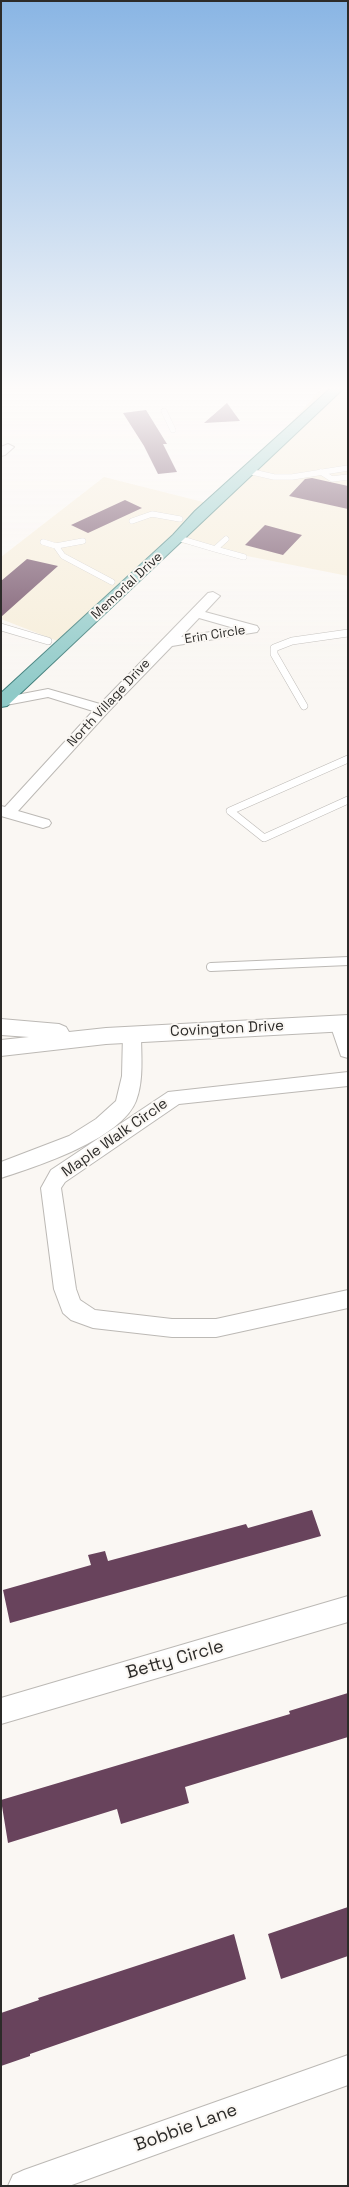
<!DOCTYPE html>
<html>
<head>
<meta charset="utf-8">
<style>
	body { margin:0 }
	#map { position:relative; width:349px; height:2187px; overflow:hidden; background:#faf7f3; font-family:"Space Grotesk",sans-serif }
	canvas { display:block }
	.frame { position:absolute; inset:0; border:2px solid #2c2b29; pointer-events:none }
</style>
</head>
<body>
<div id="map">
<canvas width="349" height="2187"></canvas>
<div class="frame"></div>
</div>
<script>
const context = document.querySelector('canvas').getContext('2d');
context.lineJoin = 'round';
function fillPath(path, color) {
  context.fillStyle = color;
  context.fill(path, 'evenodd');
}
function stroke(path, color, width, dash) {
  context.strokeStyle = color;
  context.lineWidth = width;
  context.lineCap = dash ? 'butt' : 'round';
  context.setLineDash(dash || []);
  context.stroke(path);
}
function write(font, color, halo, rows, align = 'center') {
  context.font = font + ' "Space Grotesk",sans-serif';
  context.lineWidth = 4;
  context.setLineDash([]);
  context.textBaseline = 'middle';
  context.strokeStyle = halo;
  context.fillStyle = color;
  for (const [text, x, y, turn = 0] of rows) {
    context.save();
    context.translate(x, y);
    context.rotate((+turn || 0) * Math.PI / 180);
    context.textAlign = isNaN(turn) ? turn : align;
    if (halo) context.strokeText(text, 0, 0);
    context.fillText(text, 0, 0);
    context.restore();
  }
}
fillPath(new Path2D(`
	M 323,387 L 348,387 L 348,576 L 166,540 L 60,642 L 1,619 L 1,557 L 104,477 L 211,504 L 277,438 Z`), '#f6edd8');
fillPath(new Path2D(`
	M 227,403 L 240,421 L 204,423 Z
	M 146,410 L 167,444 L 163,444 L 177,472 L 158,474 L 144,446 L 123,413 Z
	M 312,478 L 348,486 L 348,509 L 289,496 L 305,479 Z
	M 125,500 L 142,508 L 88,533 L 71,525 Z
	M 265,525 L 302,535 L 283,555 L 245,545 Z
	M 27,559 L 58,566 L 1,617 L 1,581 Z
	M 312,1510 L 321,1536 L 10,1623 L 3,1590 L 91,1565 L 88,1555 L 105,1551 L 108,1561 L 246,1524 L 248,1528 Z
	M 348,1693 L 348,1737 L 185,1787 L 189,1803 L 121,1824 L 117,1809 L 8,1843 L 1,1800 L 290,1714 L 289,1711 Z
	M 348,1907 L 348,1956 L 281,1979 L 268,1934 Z
	M 234,1934 L 246,1979 L 30,2054 L 30,2056 L 1,2066 L 1,2013 L 39,2000 L 38,1998 Z`), '#68435c');
const serviceFar2 = new Path2D(`
	M 164,411 L 173,430
	M 248,471 L 274,477 L 292,477 L 348,468
	M 321,472 L 332,479 L 348,477
	M 132,521 L 152,514 L 180,519
	M 178,538 L 215,549 L 226,539
	M 83,541 L 56,546 L 63,556 L 112,582
	M 43,542 L 56,546
	M 215,549 L 244,557`);
const serviceFar1 = new Path2D(`
	M 1,627 L 48,641
	M 304,706 L 274,654 L 274,648 L 292,641 L 348,633
	M 348,759 L 230,811 L 264,838 L 348,800`);
const service = new Path2D(`
	M 211,967 L 348,961`);
const minor = new Path2D(`
	M 8,444 L 14,447 L 5,455 L 1,456 L 1,447 Z
	M 213,592 L 220,596 L 205,612 L 257,626 L 259,629 L 257,632 L 172,646 L 108,712 L 18,811 L 49,820 L 51,823 L 49,826 L 43,828 L 1,816 L 1,806 L 5,807 L 93,711 L 48,697 L 1,706 L 1,698 L 48,689 L 100,704 L 208,593 ZM 199,618 L 234,628 L 181,637 Z
	M 339,1017 L 345,1019 L 348,1024 L 348,1058 L 341,1056 L 330,1024 L 333,1019 Z
	M 132,1027 L 138,1029 L 141,1034 C 141,1055 144,1080 136,1101 C 121,1139 38,1166 1,1178 L 1,1162 L 69,1136 L 96,1119 L 116,1101 L 122,1076 L 123,1034 L 126,1029 Z
	M 348,1072 L 348,1086 L 179,1104 L 65,1182 L 61,1188 L 76,1289 L 80,1300 L 95,1310 L 172,1319 L 216,1319 L 348,1290 L 348,1308 L 216,1337 L 172,1337 L 93,1328 L 71,1320 L 63,1313 L 54,1289 L 41,1188 L 51,1170 L 168,1092 Z
	M 348,1596 L 348,1622 L 1,1724 L 1,1698 Z
	M 348,2055 L 348,2085 L 69,2186 L 8,2186 L 13,2175 L 24,2170 Z`);
const tertiary = new Path2D(`
	M 348,1015 L 348,1031 L 106,1044 L 1,1056 L 1,1040 L 29,1037 L 1,1035 L 1,1019 L 59,1024 L 66,1027 L 69,1032 L 106,1028 Z`);
const primary = new Path2D(`
	M 332,387 L 345,387 L 7,706 L 1,707 L 1,693 L 173,535 L 195,511 Z`);
stroke(serviceFar2, '#bcb9b5', 6);
stroke(serviceFar1, '#bcb9b5', 8);
stroke(service, '#bcb9b5', 10);
stroke(minor, '#bcb9b5', 2);
stroke(tertiary, '#bcb9b5', 2);
stroke(primary, '#3c7c78', 2);
stroke(serviceFar2, '#fff', 5.5);
stroke(serviceFar1, '#fff', 7);
stroke(service, '#fff', 8);
fillPath(minor, '#fff');
fillPath(tertiary, '#fff');
fillPath(primary, '#8fcac8');
const sky = context.createLinearGradient(0, 0, 0, 693);
sky.addColorStop(0, '#89b5e4');
sky.addColorStop(0.56, '#fdfbfa');
sky.addColorStop(1, '#fdfbfa00');
context.fillStyle = sky;
context.fillRect(0, 0, 349, 693);
write('13px', '#2c2b29', '#faf7f3', [
	["Memorial Drive",127,586,-43],
	["Erin Circle",215,635,-9],
	["North Village Drive",109,703,-47]
]);
write('15px', '#2c2b29', '#faf7f3', [
	["Covington Drive",227,1029,-3],
	["Maple Walk Circle",115,1138,-35]
]);
write('18px', '#2c2b29', '#faf7f3', [
	["Betty Circle",175,1660,-16],
	["Bobbie Lane",186,2128,-20]
]);
</script>
</body>
</html>
